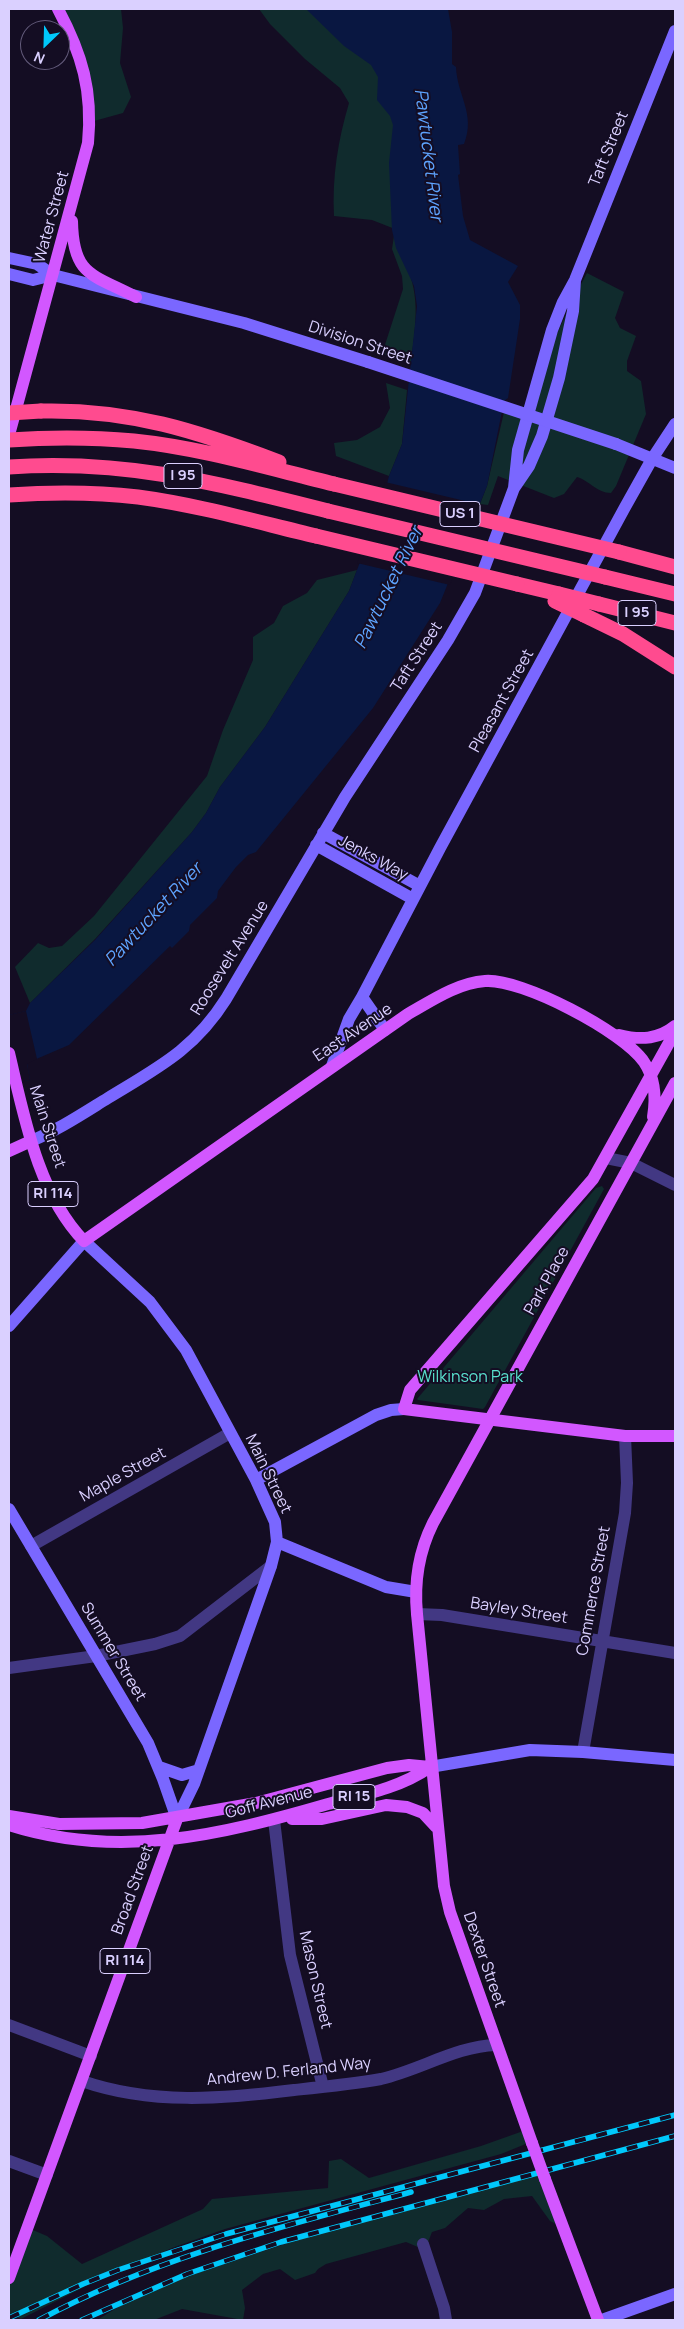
<!DOCTYPE html>
<html>
<head>
<meta charset="utf-8">
<style>
	body { margin:0 }
	#map { position:relative; width:684px; height:2329px; overflow:hidden; background:#140d23; font-family:Manrope,sans-serif }
	canvas { display:block }
	.frame { position:absolute; inset:0; border:10px solid #dad0ff; pointer-events:none }
	.north { position:absolute; left:20px; top:20px; width:50px; height:50px; box-sizing:border-box; background:#140d23; border:1px solid #635b7b; border-radius:50%; rotate:204deg; font-size:14px; font-weight:700; line-height:20px; text-align:center; color:#dad0ff }
	.north::after { content:''; display:block; margin:auto; width:18px; height:22px; background:#00c8fb; clip-path:polygon(50% 0,100% 100%,50% 72%,0 100%) }
</style>
</head>
<body>
<div id="map">
<canvas width="684" height="2329"></canvas>
<div class="frame"></div>
<div class="north">N</div>
</div>
<script>
const context = document.querySelector('canvas').getContext('2d');
context.lineJoin = 'round';
function fillPath(path, color) {
  context.fillStyle = color;
  context.fill(path, 'evenodd');
}
function stroke(path, color, width, dash) {
  context.strokeStyle = color;
  context.lineWidth = width;
  context.lineCap = dash ? 'butt' : 'round';
  context.setLineDash(dash || []);
  context.stroke(path);
}
function write(font, color, halo, rows, align = 'center') {
  context.font = font + ' Manrope,sans-serif';
  context.lineWidth = 4;
  context.setLineDash([]);
  context.textBaseline = 'middle';
  context.strokeStyle = halo;
  context.fillStyle = color;
  for (const [text, x, y, turn = 0] of rows) {
    context.save();
    context.translate(x, y);
    context.rotate((+turn || 0) * Math.PI / 180);
    context.textAlign = isNaN(turn) ? turn : align;
    if (halo) context.strokeText(text, 0, 0);
    context.fillText(text, 0, 0);
    context.restore();
  }
}
fillPath(new Path2D(`
	M 57,9 L 121,9 L 123,28 L 120,63 L 131,97 L 123,113 L 94,121 L 88,97 Z
	M 259,9 L 323,9 L 390,85 L 409,272 C 420,302 415,331 411,362 L 382,354 L 403,289 L 402,276 L 392,249 L 395,229 L 372,220 L 334,216 C 332,177 338,140 349,103 L 340,88 L 305,59 L 270,24 Z
	M 587,273 L 624,292 L 615,318 L 620,328 L 636,336 L 627,361 L 627,371 L 641,381 L 646,414 L 616,486 L 611,493 C 597,493 590,481 577,477 L 564,494 L 554,498 L 498,476 L 488,505 L 480,504 L 487,486 L 504,412 L 523,409 L 571,303 Z
	M 386,383 L 407,390 L 402,444 L 389,476 L 336,456 L 334,443 L 357,440 L 380,427 L 390,408 Z
	M 357,570 L 349,591 L 265,727 L 220,787 L 206,813 L 192,832 L 95,939 L 30,1003 L 15,967 L 38,943 L 49,948 L 62,946 L 94,916 L 207,776 L 223,730 L 253,660 L 253,637 L 274,623 L 283,606 L 307,593 L 317,580 Z
	M 602,1186 L 604,1189 L 485,1407 L 483,1409 L 418,1400 L 417,1399 L 596,1188 Z
	M 526,2130 L 533,2141 L 501,2154 L 225,2229 L 172,2248 L 88,2285 L 21,2319 L 9,2313 L 9,2278 L 28,2228 L 47,2236 L 82,2264 L 203,2209 L 212,2199 L 328,2188 L 329,2161 L 341,2159 L 369,2178 L 481,2146 Z
	M 543,2168 L 558,2225 L 550,2221 L 532,2196 L 504,2199 L 484,2210 L 468,2208 L 445,2228 L 432,2232 L 425,2250 L 406,2242 L 326,2264 L 318,2269 L 315,2273 L 295,2280 L 280,2269 L 263,2274 L 242,2290 L 245,2308 L 243,2320 L 182,2309 L 154,2320 L 97,2320 L 146,2290 L 357,2220 L 500,2184 Z`), '#102b2d');
fillPath(new Path2D(`
	M 306,9 L 448,9 L 452,32 L 452,64 L 456,67 C 457,95 476,114 464,144 L 458,145 L 460,174 L 458,175 L 463,216 L 470,240 L 518,266 L 508,282 L 520,305 L 520,319 L 508,398 L 504,401 L 487,486 L 440,603 L 373,708 L 256,852 L 248,855 L 236,867 L 218,891 L 217,898 L 190,925 L 189,931 L 172,948 L 170,946 L 69,1045 L 27,1063 L 30,1080 L 9,1084 L 9,1015 L 26,1011 L 30,1003 L 95,940 L 192,832 L 206,813 L 220,787 L 265,727 L 349,591 L 381,507 L 389,476 L 402,444 L 417,306 L 414,286 L 396,248 L 392,230 L 389,163 L 393,125 L 390,116 L 377,100 L 378,77 L 371,65 L 344,46 Z`), '#091741');
fillPath(new Path2D(`
	M 385,482 L 482,505 L 450,585 L 357,563 L 379,506 Z
	M 26,1011 L 37,1059 L 27,1064 L 30,1080 L 9,1084 L 9,1015 Z`), '#140d23');
stroke(new Path2D(`
	M 606,1158 L 631,1163 L 675,1185
	M 31,1546 L 230,1433
	M 417,1614 L 442,1615 L 675,1653
	M 9,1668 L 96,1656 L 155,1644 L 180,1636 L 271,1566
	M 583,1752 L 625,1513 L 627,1483 L 625,1436
	M 274,1820 L 290,1955 L 323,2087
	M 9,2025 L 91,2056
	M 82,2081 C 151,2105 223,2099 294,2090 C 323,2087 353,2084 381,2079 C 420,2070 457,2046 496,2045
	M 9,2161 L 47,2175
	M 423,2244 L 444,2308 L 446,2320`), '#423883', 12);
stroke(new Path2D(`
	M 9,258 L 37,264 L 53,275 L 244,323 L 368,362
	M 9,274 L 33,280 L 53,275
	M 616,444 L 675,468
	M 514,488 L 518,450 L 552,330 L 563,302 L 575,280 L 675,31
	M 323,833 L 420,886
	M 316,845 L 413,899
	M 385,1030 L 362,997 L 440,848 L 624,509 L 652,459 L 675,424
	M 332,1066 L 349,1019 L 362,997
	M 31,1141 C 58,1130 82,1114 108,1098 C 157,1068 194,1050 226,999 L 345,797 L 448,640 L 475,593 L 514,488 L 529,466 L 542,436 L 559,378 L 573,311 L 575,280
	M 9,1326 L 84,1241 L 150,1302 L 186,1350 L 256,1480 L 275,1522 L 277,1542 L 271,1566 L 194,1784 L 177,1819
	M 256,1480 L 376,1415 L 391,1410 L 404,1409
	M 9,1509 L 148,1743 L 163,1779 L 177,1819
	M 277,1542 L 386,1587 L 416,1592
	M 159,1767 L 182,1775 L 199,1770
	M 430,1767 L 530,1750 L 583,1752 L 675,1760
	M 602,2320 L 675,2294`), '#7a67ff', 12);
stroke(new Path2D(`
	M 72,221 C 73,276 92,274 136,297
	M 9,435 L 88,143 C 93,91 82,54 58,9
	M 675,1032 L 593,1179 L 410,1390 L 404,1409 L 625,1436 L 675,1436
	M 619,1035 C 639,1040 658,1040 675,1026
	M 9,1053 C 24,1116 38,1194 84,1241 L 408,1014 C 431,1001 457,983 485,981 C 521,978 624,1032 644,1062 C 655,1078 656,1099 653,1117
	M 9,1151 L 31,1141
	M 9,1816 L 59,1824 L 142,1823 L 256,1803 L 387,1768 L 409,1765 L 430,1767
	M 292,1819 L 322,1819 L 386,1805 L 407,1807 L 423,1813 L 436,1827
	M 9,1825 C 119,1860 221,1835 328,1804 C 363,1795 400,1788 430,1767
	M 532,2143 L 450,1912 L 444,1886 L 417,1614 C 414,1582 418,1553 433,1523 L 675,1083
	M 545,2179 L 598,2320
	M 9,2278 L 177,1819`), '#d257ff', 12);
stroke(new Path2D(`
	M 41,411 C 130,409 197,431 279,462
	M 9,440 C 51,437 92,437 134,441 C 202,448 268,468 334,484
	M 9,467 C 125,459 217,483 328,511
	M 9,495 C 52,492 95,492 138,497 C 198,505 257,522 316,536
	M 619,552 L 675,567
	M 605,577 L 675,594
	M 517,584 L 559,594
	M 599,604 L 675,623
	M 584,615 L 623,634 L 675,667`), '#ff4b8f', 15);
const rail = new Path2D(`
	M 9,2318 L 83,2284 L 118,2270 L 226,2234 L 675,2115
	M 39,2320 C 156,2257 284,2226 411,2192
	M 82,2320 L 187,2274 L 281,2242 L 675,2136`);
stroke(rail, '#00c8fb', 5.5);
stroke(rail, '#140d23', 4, [11]);
stroke(new Path2D(`
	M 368,362 L 616,444`), '#7a67ff', 12);
stroke(new Path2D(`
	M 532,2143 L 545,2179`), '#d257ff', 12);
stroke(new Path2D(`
	M 9,413 L 41,411
	M 334,484 L 619,552
	M 328,511 L 605,577
	M 316,536 L 517,584
	M 559,594 L 599,604
	M 555,601 L 584,615`), '#ff4b8f', 15);
for (const [x, y, w] of [
	[183,476,38],
	[460,514,40],
	[637,613,38],
	[53,1194,50],
	[354,1797,42],
	[125,1961,50]
]) {
  const box = new Path2D();
  box.roundRect(x - w / 2, y - 12.5, w, 25, 4);
  context.fillStyle = '#140d23';
  context.fill(box);
  stroke(box, '#dad0ff', 1);
}
write('bold 15px', '#dad0ff', null, [
	["I 95",183,476],
	["US 1",460,514],
	["I 95",637,613],
	["RI 114",53,1194],
	["RI 15",354,1797],
	["RI 114",125,1961]
]);
write('16px', '#dad0ff', '#140d23', [
	["Taft Street",609,149,-68],
	["Water Street",52,217,-75],
	["Division Street",360,343,18],
	["Taft Street",417,657,-57],
	["Pleasant Street",502,701,-61],
	["Jenks Way",373,858,29],
	["Roosevelt Avenue",230,958,-58],
	["East Avenue",353,1033,-34],
	["Main Street",47,1127,72],
	["Park Place",547,1281,-61],
	["Main Street",268,1474,64],
	["Maple Street",123,1475,-29],
	["Commerce Street",594,1591,-80],
	["Bayley Street",519,1611,9],
	["Summer Street",113,1652,59],
	["Goff Avenue",269,1803,-14],
	["Broad Street",133,1890,-70],
	["Dexter Street",484,1960,71],
	["Mason Street",315,1980,77],
	["Andrew D. Ferland Way",289,2072,-6]
]);
write('16px', '#59e1ce', '#140d23', [
	["Wilkinson Park",470,1378]
]);
write('italic 18px', '#5ea4ff', '#140d23', [
	["Pawtucket River",428,155,83],
	["Pawtucket River",389,588,-64],
	["Pawtucket River",154,915,-47]
]);
</script>
</body>
</html>
